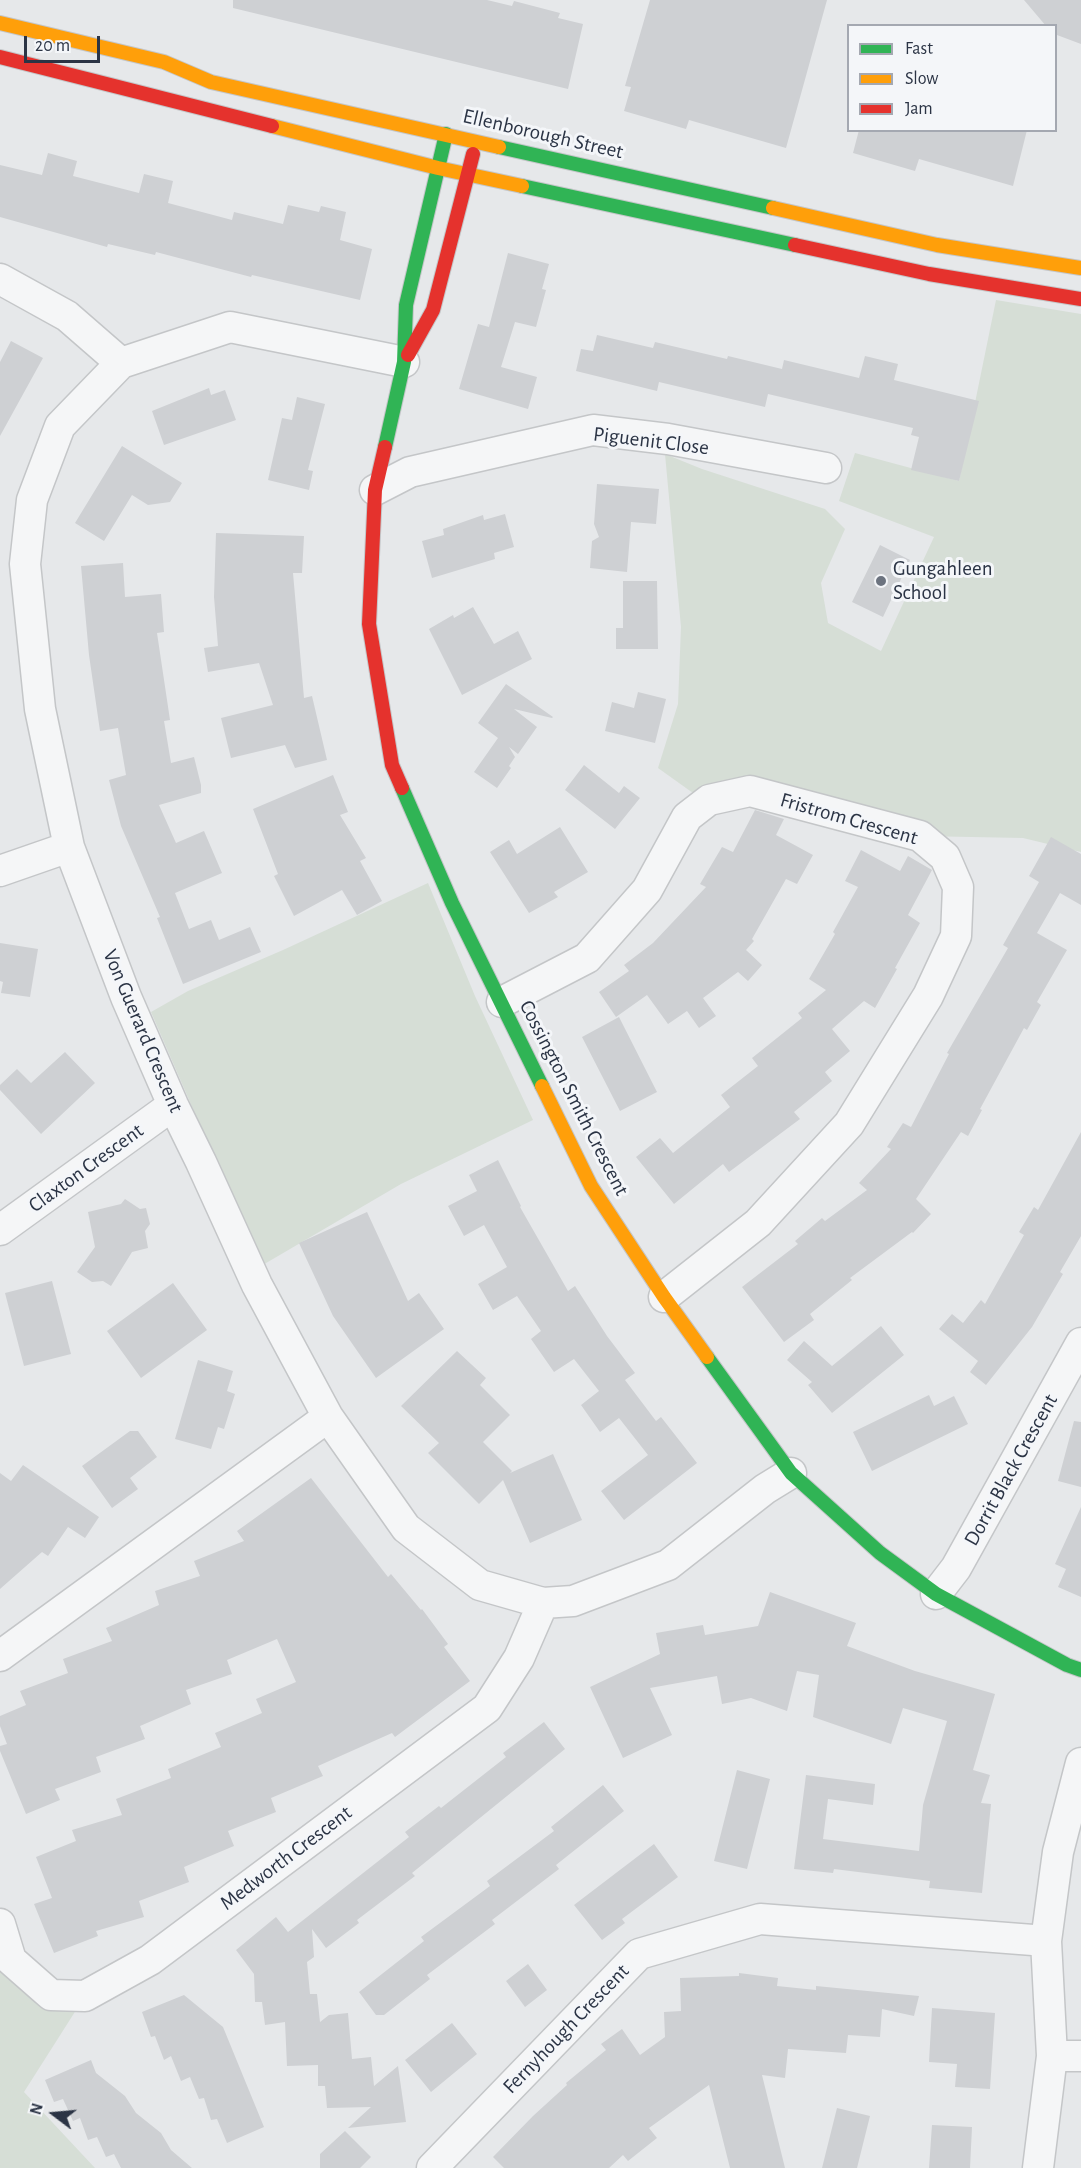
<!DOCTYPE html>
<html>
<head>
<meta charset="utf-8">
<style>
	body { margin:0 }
	#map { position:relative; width:1081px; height:2168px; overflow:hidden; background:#e6e8ea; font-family:"Alegreya Sans",sans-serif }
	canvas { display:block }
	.legend { position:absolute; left:847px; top:24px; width:210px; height:108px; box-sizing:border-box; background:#f4f6f9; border:2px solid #a4a8b1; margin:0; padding:8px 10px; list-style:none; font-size:18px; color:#2b3445 }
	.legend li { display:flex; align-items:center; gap:12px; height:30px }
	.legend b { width:30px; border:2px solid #a4a8b1 }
	.north { position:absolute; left:24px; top:2084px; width:60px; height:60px; -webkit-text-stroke:4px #f4f6f9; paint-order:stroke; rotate:286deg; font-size:16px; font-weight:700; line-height:24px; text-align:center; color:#2b3445 }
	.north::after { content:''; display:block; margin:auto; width:21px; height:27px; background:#2b3445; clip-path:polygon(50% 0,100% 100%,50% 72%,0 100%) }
	.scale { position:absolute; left:24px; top:36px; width:76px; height:27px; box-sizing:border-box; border:3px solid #2b3445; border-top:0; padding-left:8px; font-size:18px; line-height:21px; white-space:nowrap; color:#2b3445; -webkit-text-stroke:4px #f4f6f9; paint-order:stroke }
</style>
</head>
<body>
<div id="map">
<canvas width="1081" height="2168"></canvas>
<ul class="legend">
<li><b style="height:8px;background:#30b455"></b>Fast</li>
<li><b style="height:8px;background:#ff9f0a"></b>Slow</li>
<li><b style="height:8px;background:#e5322d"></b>Jam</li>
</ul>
<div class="north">N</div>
<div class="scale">20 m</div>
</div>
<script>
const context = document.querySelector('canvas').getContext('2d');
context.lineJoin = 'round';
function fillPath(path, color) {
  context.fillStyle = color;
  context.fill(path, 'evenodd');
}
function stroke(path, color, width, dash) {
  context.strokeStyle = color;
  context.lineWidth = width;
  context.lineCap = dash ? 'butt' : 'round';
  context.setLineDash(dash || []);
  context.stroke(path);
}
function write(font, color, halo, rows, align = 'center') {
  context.font = font + ' "Alegreya Sans",sans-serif';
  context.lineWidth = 6;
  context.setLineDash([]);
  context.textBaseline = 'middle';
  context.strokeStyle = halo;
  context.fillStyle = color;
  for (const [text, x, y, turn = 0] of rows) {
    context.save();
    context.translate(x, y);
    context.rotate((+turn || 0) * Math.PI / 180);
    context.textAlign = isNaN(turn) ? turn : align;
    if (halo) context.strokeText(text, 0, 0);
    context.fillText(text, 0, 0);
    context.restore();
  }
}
fillPath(new Path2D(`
	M 996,300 L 1081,314 L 1081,852 L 1023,838 L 920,836 L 693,793 L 658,768 L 678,704 L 681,627 L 665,454 L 702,469 L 825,509 L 845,529 L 821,583 L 828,623 L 881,651 L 934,537 L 839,501 L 855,453 L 959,481 Z
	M 428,883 L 475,996 L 533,1120 L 401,1184 L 261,1266 L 151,1012 L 188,991 L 283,950 Z
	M 0,1924 L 11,1960 L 85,1996 L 24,2092 L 95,2168 L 0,2168 Z`), '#d6ded6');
fillPath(new Path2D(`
	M 233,0 L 487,0 L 512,6 L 514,1 L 560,13 L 558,18 L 583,24 L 568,89 L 233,8 Z
	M 650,0 L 827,0 L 786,148 L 689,120 L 686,129 L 624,111 L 631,87 L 625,86 Z
	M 1024,0 L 1081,0 L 1081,44 L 1057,35 L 1056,26 L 1046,26 Z
	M 859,130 L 1027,130 L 1013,186 L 919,159 L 915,171 L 853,153 Z
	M 48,153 L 77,161 L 73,176 L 139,193 L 144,174 L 173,181 L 168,203 L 232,220 L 234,212 L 283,224 L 288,205 L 319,212 L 321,206 L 346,212 L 340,240 L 372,249 L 360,300 L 252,275 L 251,277 L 156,252 L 155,255 L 108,244 L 107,247 L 0,217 L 0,165 L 42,175 Z
	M 508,253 L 549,264 L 542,289 L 546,290 L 536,327 L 515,322 L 501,367 L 537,377 L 528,409 L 459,389 L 478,324 L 489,327 Z
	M 597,335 L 653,348 L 655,342 L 727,359 L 728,356 L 782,369 L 784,360 L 859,378 L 865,356 L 898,364 L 894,380 L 979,401 L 959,481 L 911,470 L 919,437 L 911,435 L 913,428 L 768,394 L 765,407 L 659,382 L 657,391 L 576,371 L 581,349 L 593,351 Z
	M 11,341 L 43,358 L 0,436 L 0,362 Z
	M 209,388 L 211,395 L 225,390 L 236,420 L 164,445 L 152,411 Z
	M 297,397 L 325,404 L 308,470 L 313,471 L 309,490 L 268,480 L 282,418 L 292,420 Z
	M 122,446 L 182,483 L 170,502 L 148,505 L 132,495 L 104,541 L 75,523 Z
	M 597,484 L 659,489 L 656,524 L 631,522 L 627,572 L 590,568 L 592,541 L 599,537 L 594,524 Z
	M 505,514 L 514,547 L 494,553 L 495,559 L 432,578 L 422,541 L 444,535 L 443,529 L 483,515 L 484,520 Z
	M 216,533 L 304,536 L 302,573 L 293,573 L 304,698 L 312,696 L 327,760 L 295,768 L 285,745 L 231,758 L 221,718 L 273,705 L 259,663 L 208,672 L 204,648 L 218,646 L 214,597 Z
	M 880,545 L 910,560 L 883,617 L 852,602 Z
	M 123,563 L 125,597 L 161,594 L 164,632 L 157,633 L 170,720 L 164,721 L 171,763 L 194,757 L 201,785 L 201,793 L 159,805 L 176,843 L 204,831 L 222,873 L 175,893 L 189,929 L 211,920 L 219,940 L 250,927 L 261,952 L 183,984 L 157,918 L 160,917 L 121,826 L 109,780 L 126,775 L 118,728 L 100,731 L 89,655 L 81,566 Z
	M 623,581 L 657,581 L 658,649 L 616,649 L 616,628 L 623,628 Z
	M 473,607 L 494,644 L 518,631 L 532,659 L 462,695 L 429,629 L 453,615 L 454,618 Z
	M 506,684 L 553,717 L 552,718 L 514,709 L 537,727 L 518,754 L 509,747 L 515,757 L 509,766 L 511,768 L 497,788 L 474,772 L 498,738 L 478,723 Z
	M 638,692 L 666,699 L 655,743 L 605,731 L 612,702 L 634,708 Z
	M 584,765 L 619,793 L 624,786 L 640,798 L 615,829 L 565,790 Z
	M 333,775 L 348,812 L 340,815 L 366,858 L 360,861 L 382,901 L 357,915 L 342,890 L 294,916 L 274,876 L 278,874 L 253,809 Z
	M 755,810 L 784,819 L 776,835 L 813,855 L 797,884 L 786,879 L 752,939 L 754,941 L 746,950 L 762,965 L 748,981 L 738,972 L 703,998 L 716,1016 L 699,1028 L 687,1011 L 668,1024 L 647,995 L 616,1017 L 599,992 L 629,971 L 624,965 L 653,943 L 706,887 L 700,884 L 722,847 L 733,852 Z
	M 560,827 L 588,872 L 554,892 L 558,897 L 529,913 L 490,852 L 509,840 L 517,854 Z
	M 1051,837 L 1081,854 L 1081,905 L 1060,893 L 1037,933 L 1067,950 L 1037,1002 L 1041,1005 L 1027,1030 L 1024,1028 L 980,1109 L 982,1110 L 968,1136 L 961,1132 L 916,1199 L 931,1214 L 913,1233 L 912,1232 L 850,1278 L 852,1280 L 810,1314 L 814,1320 L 784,1342 L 742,1287 L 798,1244 L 795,1241 L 822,1218 L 825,1221 L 867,1190 L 859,1183 L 891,1149 L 887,1147 L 903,1123 L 911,1127 L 949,1054 L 947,1053 L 1008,948 L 1003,945 L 1039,882 L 1029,876 Z
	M 861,850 L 900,871 L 908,856 L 932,870 L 908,915 L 920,923 L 895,968 L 897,969 L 875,1008 L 864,1001 L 832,1029 L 850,1051 L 825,1072 L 832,1081 L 794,1112 L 800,1119 L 729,1172 L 723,1164 L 674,1204 L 636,1157 L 660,1138 L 673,1153 L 730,1107 L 721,1095 L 758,1066 L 752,1058 L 802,1018 L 798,1013 L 826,990 L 809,979 L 835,934 L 833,932 L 858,887 L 845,881 Z
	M 0,943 L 38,949 L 30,997 L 1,993 L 3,982 L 0,981 Z
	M 619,1017 L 657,1092 L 620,1111 L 582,1037 Z
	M 65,1052 L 95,1083 L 41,1134 L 0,1090 L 0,1085 L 17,1069 L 31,1083 Z
	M 1081,1132 L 1081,1236 L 1060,1272 L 1063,1274 L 1032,1327 L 986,1385 L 970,1372 L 978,1361 L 939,1329 L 952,1314 L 963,1323 L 981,1300 L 985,1304 L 1024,1235 L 1019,1232 L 1034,1207 L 1038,1210 Z
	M 498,1160 L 521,1206 L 520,1207 L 568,1291 L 575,1286 L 607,1336 L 635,1373 L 625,1380 L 656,1421 L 661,1417 L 697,1463 L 624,1520 L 601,1491 L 648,1455 L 619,1418 L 600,1432 L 581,1405 L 599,1391 L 574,1359 L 554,1372 L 531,1339 L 541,1331 L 517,1296 L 493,1310 L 478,1284 L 507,1267 L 484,1225 L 464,1236 L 448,1206 L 477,1191 L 469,1175 Z
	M 125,1199 L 140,1209 L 146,1208 L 150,1224 L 145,1231 L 148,1248 L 132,1252 L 111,1286 L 103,1281 L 92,1282 L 77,1272 L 95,1247 L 88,1212 L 121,1204 Z
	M 367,1212 L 408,1301 L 419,1293 L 444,1329 L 376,1378 L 333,1316 L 299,1243 Z
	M 52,1281 L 71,1354 L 24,1366 L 5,1293 Z
	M 173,1283 L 207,1330 L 141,1378 L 107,1331 Z
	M 881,1326 L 904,1355 L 832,1413 L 808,1385 L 812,1382 L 787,1360 L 804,1341 L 832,1366 Z
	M 457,1351 L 486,1378 L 480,1385 L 510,1415 L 483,1442 L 512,1471 L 510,1473 L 553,1454 L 582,1520 L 530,1543 L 503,1480 L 479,1504 L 428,1453 L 439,1443 L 401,1406 Z
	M 198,1360 L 233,1371 L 227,1391 L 235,1394 L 224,1429 L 218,1427 L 211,1449 L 175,1439 Z
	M 929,1395 L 934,1406 L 954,1396 L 968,1424 L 872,1471 L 853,1432 Z
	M 1074,1421 L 1081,1422 L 1081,1487 L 1058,1481 Z
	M 130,1431 L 138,1431 L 157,1457 L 130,1478 L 138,1489 L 112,1508 L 82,1466 Z
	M 23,1465 L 99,1517 L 85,1538 L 68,1527 L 48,1556 L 42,1552 L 0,1589 L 0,1473 L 11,1481 Z
	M 311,1478 L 388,1577 L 391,1574 L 421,1610 L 422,1609 L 448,1644 L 444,1647 L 470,1681 L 395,1737 L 392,1733 L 318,1766 L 323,1776 L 271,1798 L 276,1812 L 228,1831 L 234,1846 L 184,1867 L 189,1882 L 139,1901 L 144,1917 L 96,1931 L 98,1936 L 54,1953 L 34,1904 L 52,1898 L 36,1857 L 76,1841 L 72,1830 L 122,1815 L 116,1799 L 171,1778 L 168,1769 L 221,1747 L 215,1733 L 262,1713 L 256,1699 L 296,1682 L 277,1639 L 227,1660 L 232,1674 L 186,1690 L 191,1704 L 140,1726 L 145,1739 L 96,1757 L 101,1772 L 55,1789 L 60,1800 L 26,1814 L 0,1751 L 0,1746 L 7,1744 L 0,1726 L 0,1716 L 26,1705 L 20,1691 L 68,1673 L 63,1659 L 112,1641 L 106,1628 L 159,1605 L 155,1591 L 200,1576 L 194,1561 L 244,1541 L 237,1531 Z
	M 1081,1507 L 1081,1597 L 1058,1587 L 1066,1569 L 1055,1564 Z
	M 770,1592 L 856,1623 L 847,1646 L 915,1671 L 995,1694 L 973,1770 L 990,1775 L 981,1803 L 991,1804 L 982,1893 L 929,1888 L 930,1881 L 834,1869 L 833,1873 L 794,1869 L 806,1775 L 875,1784 L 873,1805 L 828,1799 L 823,1839 L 919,1851 L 923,1805 L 947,1721 L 903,1708 L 891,1744 L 813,1717 L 819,1675 L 797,1671 L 787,1711 L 751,1698 L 722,1704 L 717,1676 L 650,1688 L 672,1735 L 623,1758 L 590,1687 L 660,1654 L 656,1633 L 703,1625 L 705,1635 L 758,1626 Z
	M 544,1722 L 565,1749 L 412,1873 L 415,1876 L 357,1920 L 359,1923 L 326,1948 L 312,1929 L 314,1957 L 307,1962 L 310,1994 L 317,1994 L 320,2022 L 329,2015 L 348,2013 L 352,2059 L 371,2057 L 374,2086 L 398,2066 L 406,2122 L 348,2128 L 371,2107 L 327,2108 L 325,2086 L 318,2086 L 318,2065 L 287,2066 L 285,2022 L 265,2025 L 262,2002 L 255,2002 L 254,1974 L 236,1950 L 276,1917 L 288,1932 L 409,1837 L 405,1832 L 439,1806 L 441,1808 L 506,1757 L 503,1753 Z
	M 737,1770 L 770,1779 L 747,1869 L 714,1861 Z
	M 603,1785 L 624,1811 L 556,1865 L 559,1869 L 492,1920 L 495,1924 L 427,1975 L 430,1979 L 384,2015 L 376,2015 L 359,1992 L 424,1941 L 421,1937 L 490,1886 L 487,1881 L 554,1831 L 551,1827 Z
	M 654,1844 L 678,1877 L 622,1919 L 625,1923 L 602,1940 L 574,1905 Z
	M 528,1964 L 547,1990 L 525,2007 L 506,1981 Z
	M 739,1973 L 778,1978 L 777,1986 L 816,1990 L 816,1986 L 919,1996 L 914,2016 L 882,2009 L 880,2037 L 848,2035 L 846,2053 L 788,2049 L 785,2078 L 762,2075 L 785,2168 L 730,2168 L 709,2085 L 649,2128 L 657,2138 L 628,2161 L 623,2155 L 609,2168 L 504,2168 L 493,2157 L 533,2116 L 567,2085 L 566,2083 L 606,2050 L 601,2044 L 622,2029 L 640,2055 L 665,2037 L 664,2012 L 681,2011 L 680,1978 L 739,1976 Z
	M 184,1995 L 223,2027 L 264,2127 L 227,2143 L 217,2119 L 211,2120 L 204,2098 L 199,2099 L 190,2077 L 181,2081 L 171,2056 L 164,2060 L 155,2036 L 151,2037 L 142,2012 Z
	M 932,2008 L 995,2013 L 990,2089 L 955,2087 L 957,2064 L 929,2062 Z
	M 452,2023 L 477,2054 L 431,2092 L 405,2060 Z
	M 91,2060 L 96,2073 L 125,2096 L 136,2113 L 161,2133 L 171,2150 L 192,2168 L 121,2168 L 114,2154 L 106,2157 L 97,2137 L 88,2140 L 80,2118 L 73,2121 L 63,2099 L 54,2102 L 45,2080 Z
	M 837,2108 L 870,2116 L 857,2168 L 822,2168 Z
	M 932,2125 L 972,2127 L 970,2168 L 929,2168 Z
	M 345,2131 L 371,2157 L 360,2168 L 320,2168 L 320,2154 Z`), '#ced0d3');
const street = new Path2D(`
	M 0,279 L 67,316 L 121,363
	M 404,362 L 230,327 L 121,363 L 60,426 L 32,500 L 25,564 L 40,709 L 69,847 L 126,997 L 173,1105 L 201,1162 L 257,1285 L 328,1417 L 406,1528 L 480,1585 L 543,1603 L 573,1601 L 668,1565 L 765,1489 L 791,1473
	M 375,490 L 410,472 L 593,430 L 668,439 L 826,468
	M 0,871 L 69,847
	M 502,1002 L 587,958 L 647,890 L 687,817 L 709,800 L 750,791 L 920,836 L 945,857 L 958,887 L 956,936 L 928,996 L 849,1124 L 758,1223 L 664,1297
	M 0,1230 L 173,1105
	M 936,1594 L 956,1568 L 1081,1343
	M 0,1656 L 328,1417
	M 0,1924 L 11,1960 L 44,1989 L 51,1995 L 85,1996 L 150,1960 L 487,1708 L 519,1658 L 543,1603
	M 1052,2056 L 1081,2056
	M 432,2168 L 639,1954 L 760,1919 L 1046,1941
	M 1038,2168 L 1052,2056 L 1046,1941 L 1058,1852 L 1081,1763`);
const fast = new Path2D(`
	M 499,147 L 773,208
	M 522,186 L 795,245
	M 385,447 L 404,362 L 406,305 L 446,134
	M 402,788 L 452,903 L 542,1086
	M 707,1357 L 791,1473 L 880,1553 L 936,1594 L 1067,1665 L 1081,1670`);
const slow = new Path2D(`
	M 0,23 L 164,62 L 211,82 L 499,147
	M 272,126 L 438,168 L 522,186
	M 773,208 L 937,245 L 1081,268
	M 542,1086 L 591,1186 L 664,1297 L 707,1357`);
const jam = new Path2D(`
	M 0,57 L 272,126
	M 795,245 L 929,274 L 1081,299
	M 408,355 L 433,310 L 473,154
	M 385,447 L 375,490 L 369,624 L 392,765 L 402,788`);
stroke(street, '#c4c6c8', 33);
stroke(fast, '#c4c6c8', 16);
stroke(slow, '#c4c6c8', 16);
stroke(jam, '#c4c6c8', 16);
stroke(street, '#f5f6f7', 30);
stroke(fast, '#30b455', 14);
stroke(slow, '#ff9f0a', 14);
stroke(jam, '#e5322d', 14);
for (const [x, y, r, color] of [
	[881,581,6,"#6c737f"]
]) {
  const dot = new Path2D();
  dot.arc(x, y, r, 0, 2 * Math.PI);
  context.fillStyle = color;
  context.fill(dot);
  stroke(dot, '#f4f6f9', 2);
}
write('21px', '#2b3445', '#f4f6f9', [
	["Ellenborough Street",543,134,13],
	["Piguenit Close",651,441,7],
	["Fristrom Crescent",849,819,16],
	["Von Guerard Crescent",143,1031,67],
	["Cossington Smith Crescent",574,1098,63],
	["Claxton Crescent",86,1168,-36],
	["Dorrit Black Crescent",1011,1470,-61],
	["Medworth Crescent",286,1858,-37],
	["Fernyhough Crescent",566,2029,-46]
]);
write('21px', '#2b3445', '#f4f6f9', [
	["Gungahleen",893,569],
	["School",893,593]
], 'left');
</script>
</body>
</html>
